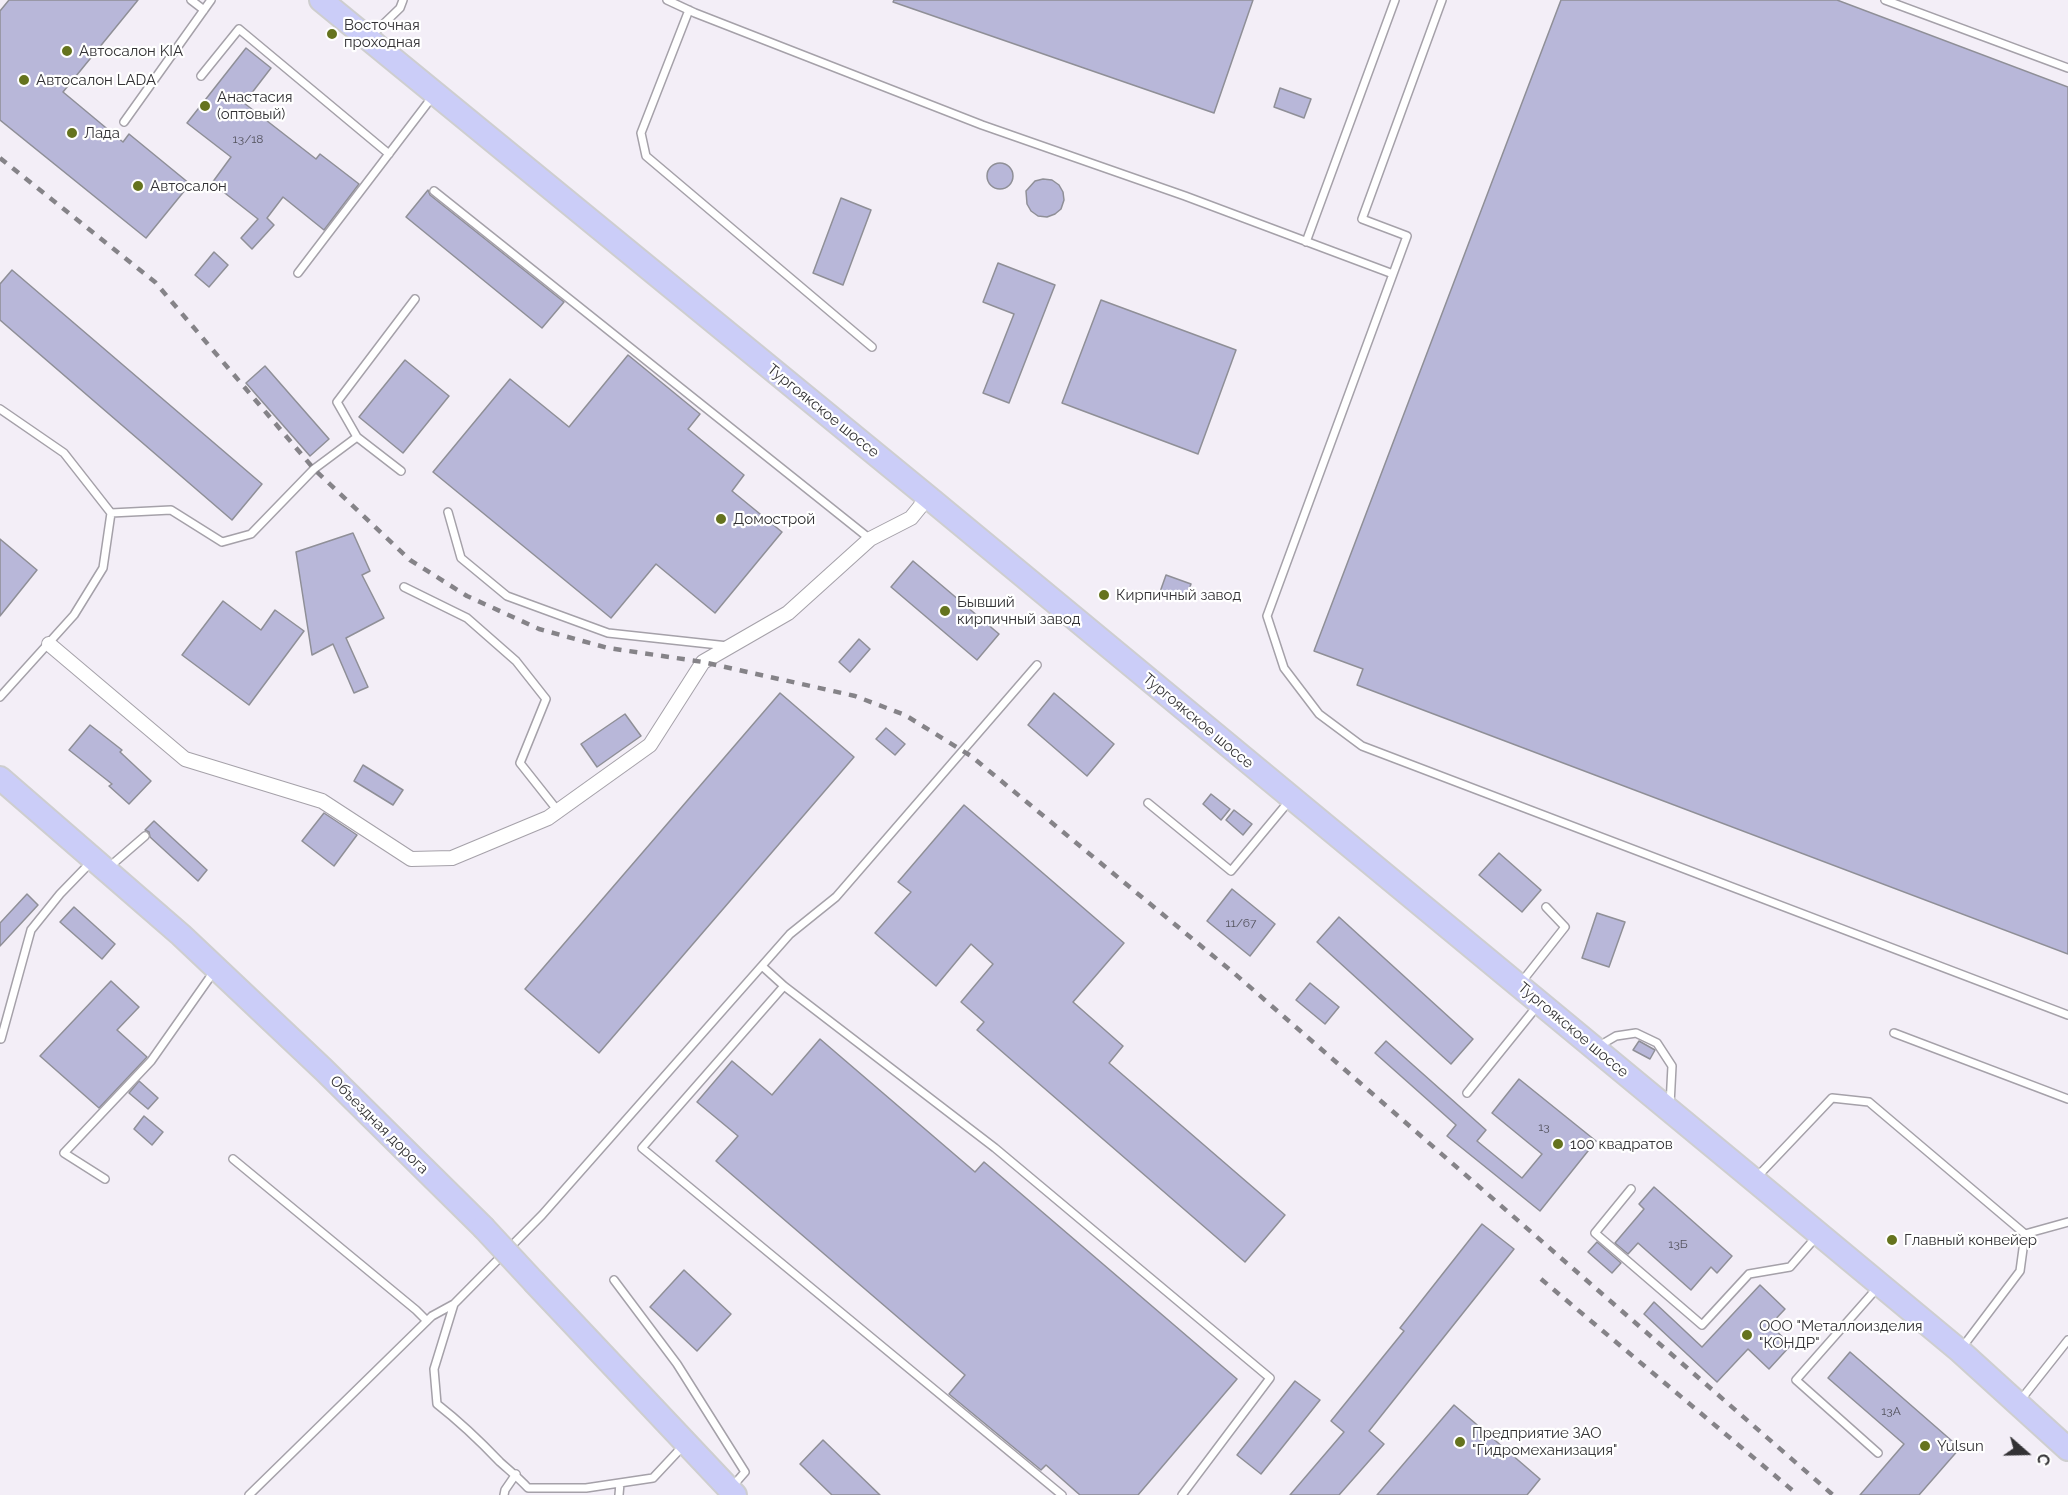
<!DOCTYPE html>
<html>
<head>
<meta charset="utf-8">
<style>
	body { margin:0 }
	#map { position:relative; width:2068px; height:1495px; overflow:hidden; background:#f3eef7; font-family:Raleway,sans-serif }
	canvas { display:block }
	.north { position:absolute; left:1996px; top:1423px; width:60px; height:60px; -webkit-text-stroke:4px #fff; paint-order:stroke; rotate:110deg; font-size:16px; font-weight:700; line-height:24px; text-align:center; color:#333235 }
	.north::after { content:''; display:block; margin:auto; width:21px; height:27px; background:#333235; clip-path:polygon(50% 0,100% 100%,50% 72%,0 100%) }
</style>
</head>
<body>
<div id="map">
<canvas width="2068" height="1495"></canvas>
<div class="north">С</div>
</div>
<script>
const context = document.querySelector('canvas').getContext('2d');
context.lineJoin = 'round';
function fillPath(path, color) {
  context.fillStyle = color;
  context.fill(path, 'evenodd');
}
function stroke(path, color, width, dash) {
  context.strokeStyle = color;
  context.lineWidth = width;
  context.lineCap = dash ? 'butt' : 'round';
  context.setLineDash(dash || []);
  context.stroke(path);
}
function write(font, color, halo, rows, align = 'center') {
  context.font = font + ' Raleway,sans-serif';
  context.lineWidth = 4.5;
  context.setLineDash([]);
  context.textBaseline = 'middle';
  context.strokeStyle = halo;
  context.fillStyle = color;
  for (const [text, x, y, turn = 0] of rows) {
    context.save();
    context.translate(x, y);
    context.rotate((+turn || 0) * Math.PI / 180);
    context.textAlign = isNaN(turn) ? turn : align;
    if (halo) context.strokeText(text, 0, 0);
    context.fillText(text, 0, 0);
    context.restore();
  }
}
const building = new Path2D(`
	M 9,0 L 138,0 L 63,92 L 123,142 L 129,134 L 190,184 L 146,238 L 0,120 L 0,11 Z
	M 894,0 L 1253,0 L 1214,113 L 893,2 Z
	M 1561,0 L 1837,0 L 2068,87 L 2068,954 L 1357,685 L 1363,669 L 1314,651 Z
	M 246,48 L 271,68 L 244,103 L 316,159 L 320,154 L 359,184 L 324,230 L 283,197 L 267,218 L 274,225 L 252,249 L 241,238 L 258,219 L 212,183 L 231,157 L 187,123 Z
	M 1280,88 L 1311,99 L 1304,118 L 1274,107 Z
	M987 176a13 13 0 1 1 26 0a13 13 0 1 1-26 0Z
	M 1043,179 L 1052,180 L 1059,185 L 1063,192 L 1064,200 L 1061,209 L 1055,214 L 1047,217 L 1038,216 L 1031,211 L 1027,204 L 1026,191 L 1035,181 Z
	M 428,190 L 430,195 L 564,302 L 542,328 L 406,217 Z
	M 841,198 L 871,210 L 843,285 L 813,273 Z
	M 214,252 L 228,265 L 209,287 L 195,275 Z
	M 998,263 L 1055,285 L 1009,403 L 983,393 L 1014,314 L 983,302 Z
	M 12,270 L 262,484 L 232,520 L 0,320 L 0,284 Z
	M 1101,300 L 1236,350 L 1198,454 L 1062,403 Z
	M 628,355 L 700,414 L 688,429 L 744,475 L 732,491 L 782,532 L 715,613 L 656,564 L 611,618 L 433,472 L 510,379 L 569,427 Z
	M 405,360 L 449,396 L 403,453 L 359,417 Z
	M 265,366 L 329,439 L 310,456 L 246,383 Z
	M 353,533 L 370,571 L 362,575 L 384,618 L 346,638 L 368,687 L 354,693 L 333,644 L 312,655 L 296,552 Z
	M 0,539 L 37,570 L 0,616 Z
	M 913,561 L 999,634 L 977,660 L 891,587 Z
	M 1166,575 L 1191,584 L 1185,601 L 1160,592 Z
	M 223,601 L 261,630 L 275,610 L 304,631 L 249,705 L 182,655 Z
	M 859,639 L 870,649 L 850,672 L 839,662 Z
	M 780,693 L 854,757 L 599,1053 L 525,989 Z
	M 1054,693 L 1114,744 L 1087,776 L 1028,725 Z
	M 625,714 L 641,736 L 597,767 L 581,744 Z
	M 90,725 L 122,750 L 120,752 L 151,781 L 129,804 L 109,786 L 112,784 L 69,750 Z
	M 886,728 L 905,744 L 895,755 L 876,739 Z
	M 363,765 L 403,790 L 393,805 L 354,781 Z
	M 1211,794 L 1230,809 L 1221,820 L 1203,804 Z
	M 964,805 L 1124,943 L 1073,1002 L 1123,1046 L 1109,1063 L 1285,1215 L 1245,1262 L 977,1030 L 984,1022 L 961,1002 L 993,964 L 971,944 L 936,986 L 875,933 L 911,892 L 898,882 Z
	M 1234,810 L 1252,824 L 1243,835 L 1226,820 Z
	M 324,813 L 357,835 L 334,866 L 302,841 Z
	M 154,821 L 207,870 L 198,881 L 150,837 L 149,832 L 145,830 Z
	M 1499,853 L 1541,890 L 1522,912 L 1479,875 Z
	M 1232,889 L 1275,924 L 1250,956 L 1207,921 Z
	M 27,894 L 38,905 L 0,946 L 0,923 Z
	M 74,907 L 115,944 L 102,959 L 60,922 Z
	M 1597,913 L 1625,922 L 1609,967 L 1582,958 Z
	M 1339,917 L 1473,1039 L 1451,1064 L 1317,942 Z
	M 111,981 L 139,1007 L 117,1030 L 147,1057 L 99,1108 L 40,1056 Z
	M 1310,983 L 1339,1007 L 1325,1024 L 1296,1000 Z
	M 820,1039 L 975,1172 L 984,1162 L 1237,1379 L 1138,1495 L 1080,1495 L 1046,1465 L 1041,1470 L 949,1394 L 965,1375 L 716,1161 L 738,1136 L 697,1102 L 732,1061 L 772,1095 Z
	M 1386,1041 L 1486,1130 L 1477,1141 L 1522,1178 L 1542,1154 L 1492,1113 L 1519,1079 L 1596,1141 L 1540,1211 L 1447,1136 L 1456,1125 L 1375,1053 Z
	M 1639,1041 L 1655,1050 L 1650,1059 L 1633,1050 Z
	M 139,1081 L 158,1098 L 148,1109 L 129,1093 Z
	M 144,1116 L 163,1132 L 152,1145 L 134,1129 Z
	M 1654,1187 L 1732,1256 L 1717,1273 L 1711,1267 L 1691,1290 L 1638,1243 L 1628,1254 L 1615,1243 L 1644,1209 L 1639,1204 Z
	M 1482,1224 L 1514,1249 L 1369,1431 L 1384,1444 L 1339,1495 L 1290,1495 L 1344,1432 L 1331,1421 L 1404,1331 L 1400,1328 Z
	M 1597,1242 L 1621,1263 L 1612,1273 L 1588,1252 Z
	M 684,1270 L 731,1314 L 697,1351 L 650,1307 Z
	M 1760,1285 L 1785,1309 L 1770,1325 L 1791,1345 L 1769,1369 L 1748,1349 L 1717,1382 L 1644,1314 L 1654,1302 L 1702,1347 Z
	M 1850,1352 L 1960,1448 L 1919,1495 L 1860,1495 L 1904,1444 L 1828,1378 Z
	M 1295,1381 L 1320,1400 L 1261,1474 L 1237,1455 Z
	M 1454,1405 L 1540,1479 L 1527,1495 L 1377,1495 Z
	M 823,1440 L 880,1495 L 832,1495 L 800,1464 Z`);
fillPath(building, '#b8b7d9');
stroke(building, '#8f8f97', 1.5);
const lane = new Path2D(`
	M 191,0 L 204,10
	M 667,0 L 695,13 L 982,125 L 1185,196 L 1393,274 L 1267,616 L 1284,668 L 1319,714 L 1362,746 L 2068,1015
	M 1885,0 L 2068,68
	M 689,10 L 641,133 L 646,156 L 872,347
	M 370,37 L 400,8 L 403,0
	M 201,76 L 239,29 L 389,154
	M 124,122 L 211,0
	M 434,191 L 870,539
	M 1306,242 L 1395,0
	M 298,273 L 433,96
	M 1393,274 L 1407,236 L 1362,219 L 1442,0
	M 0,409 L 64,453 L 111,513 L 103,568 L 74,615 L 0,697
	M 401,471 L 357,437 L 337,402 L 415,299
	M 448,512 L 461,558 L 507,596 L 608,633 L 728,646
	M 111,513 L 171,510 L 222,542 L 251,534 L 314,469 L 357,437
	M 404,587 L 467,618 L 516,661 L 546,699 L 520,763 L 558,811
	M 1148,803 L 1231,871 L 1290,800
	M 108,868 L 145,836
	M 762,966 L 784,986 L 995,1148 L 1270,1378 L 1182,1495
	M 1520,984 L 1565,927 L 1546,907
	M 784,986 L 642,1148 L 1062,1495
	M 1894,1033 L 2068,1099
	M 1,1039 L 31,930 L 60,894 L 92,861
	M 1599,1046 L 1616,1036 L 1636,1033 L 1657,1043 L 1672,1066 L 1670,1105
	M 1467,1093 L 1538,1005
	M 233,1159 L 416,1310 L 427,1321
	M 1756,1178 L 1832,1098 L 1869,1102 L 2025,1234 L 2020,1271 L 1961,1349
	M 105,1179 L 64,1153 L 151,1061 L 215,970
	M 1631,1189 L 1595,1233 L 1702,1325 L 1749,1274 L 1790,1267 L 1817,1236
	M 2025,1234 L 2068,1222
	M 614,1280 L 677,1364 L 745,1472 L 731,1488
	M 1878,1287 L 1796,1380 L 1878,1453
	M 2019,1402 L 2068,1340
	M 683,1446 L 653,1478 L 586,1488 L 528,1488 C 519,1478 510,1471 500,1462 C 480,1441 460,1422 437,1404 L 434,1369 L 454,1304 L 542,1215 L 790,934 L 836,897 L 1037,665
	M 249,1495 L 432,1316 L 454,1304
	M 504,1495 L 505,1490 L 516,1474
	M 619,1495 L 620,1483`);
const street = new Path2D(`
	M 49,644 L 185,759 L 322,801 L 411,859 L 452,858 L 548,818 L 650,745 L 703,662 L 788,613 L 870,539 L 911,518 L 928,497`);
const primary = new Path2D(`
	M 321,0 L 928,497 L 1754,1180 L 1960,1351 L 2068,1449
	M 0,778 L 181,935 L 324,1070 L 483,1227
	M 535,1283 L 735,1495`);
stroke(lane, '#a5a1a9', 10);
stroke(street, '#a5a1a9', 16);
stroke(primary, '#cececf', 26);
stroke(lane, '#fff', 7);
stroke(street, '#fff', 14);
stroke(primary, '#cbcdf8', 22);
stroke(new Path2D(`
	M 0,158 L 155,282 L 314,469 L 410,560 L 467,596 L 539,629 L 608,648 L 703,662 L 855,696 L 905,715 L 971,756 L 1235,974 L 1833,1495
	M 1541,1279 L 1798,1495`), '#858388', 4.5, [8, 8]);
const primaryBridge = new Path2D(`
	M 483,1227 L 535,1283`);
stroke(primaryBridge, '#cececf', 26, []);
stroke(primaryBridge, '#cbcdf8', 22);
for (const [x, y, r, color] of [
	[332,34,6,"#65731e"],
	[67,51,6,"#65731e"],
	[24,80,6,"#65731e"],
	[205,106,6,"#65731e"],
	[72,133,6,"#65731e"],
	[138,186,6,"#65731e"],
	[721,519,6,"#65731e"],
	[1104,595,6,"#65731e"],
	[945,611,6,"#65731e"],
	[1558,1144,6,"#65731e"],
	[1892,1240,6,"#65731e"],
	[1747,1335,6,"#65731e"],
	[1460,1442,6,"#65731e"],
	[1925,1446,6,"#65731e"]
]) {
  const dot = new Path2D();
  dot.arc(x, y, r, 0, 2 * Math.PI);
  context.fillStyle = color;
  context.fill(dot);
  stroke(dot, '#fff', 2);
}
write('12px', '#54535e', null, [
	["13/18",248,139],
	["11/67",1241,923],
	["13",1544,1127],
	["13Б",1678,1244],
	["13А",1891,1411]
]);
write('15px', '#333235', '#fff', [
	["Восточная",344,25],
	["проходная",344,42],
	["Автосалон KIA",79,51],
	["Автосалон LADA",36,80],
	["Анастасия",217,97],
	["(оптовый)",217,114],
	["Лада",84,133],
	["Автосалон",150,186],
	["Домострой",733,519],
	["Кирпичный завод",1116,595],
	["Бывший",957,602],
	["кирпичный завод",957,619],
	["100 квадратов",1570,1144],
	["Главный конвейер",1904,1240],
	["ООО \"Металлоизделия",1759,1326],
	["\"КОНДР\"",1759,1343],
	["Предприятие ЗАО",1472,1433],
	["\"Гидромеханизация\"",1472,1450],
	["Yulsun",1937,1446]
], 'left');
write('15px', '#333235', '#fff', [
	["Тургоякское шоссе",823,411,39],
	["Тургоякское шоссе",1198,721,40],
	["Тургоякское шоссе",1573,1030,40],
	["Объездная дорога",379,1125,45]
]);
</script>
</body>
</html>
